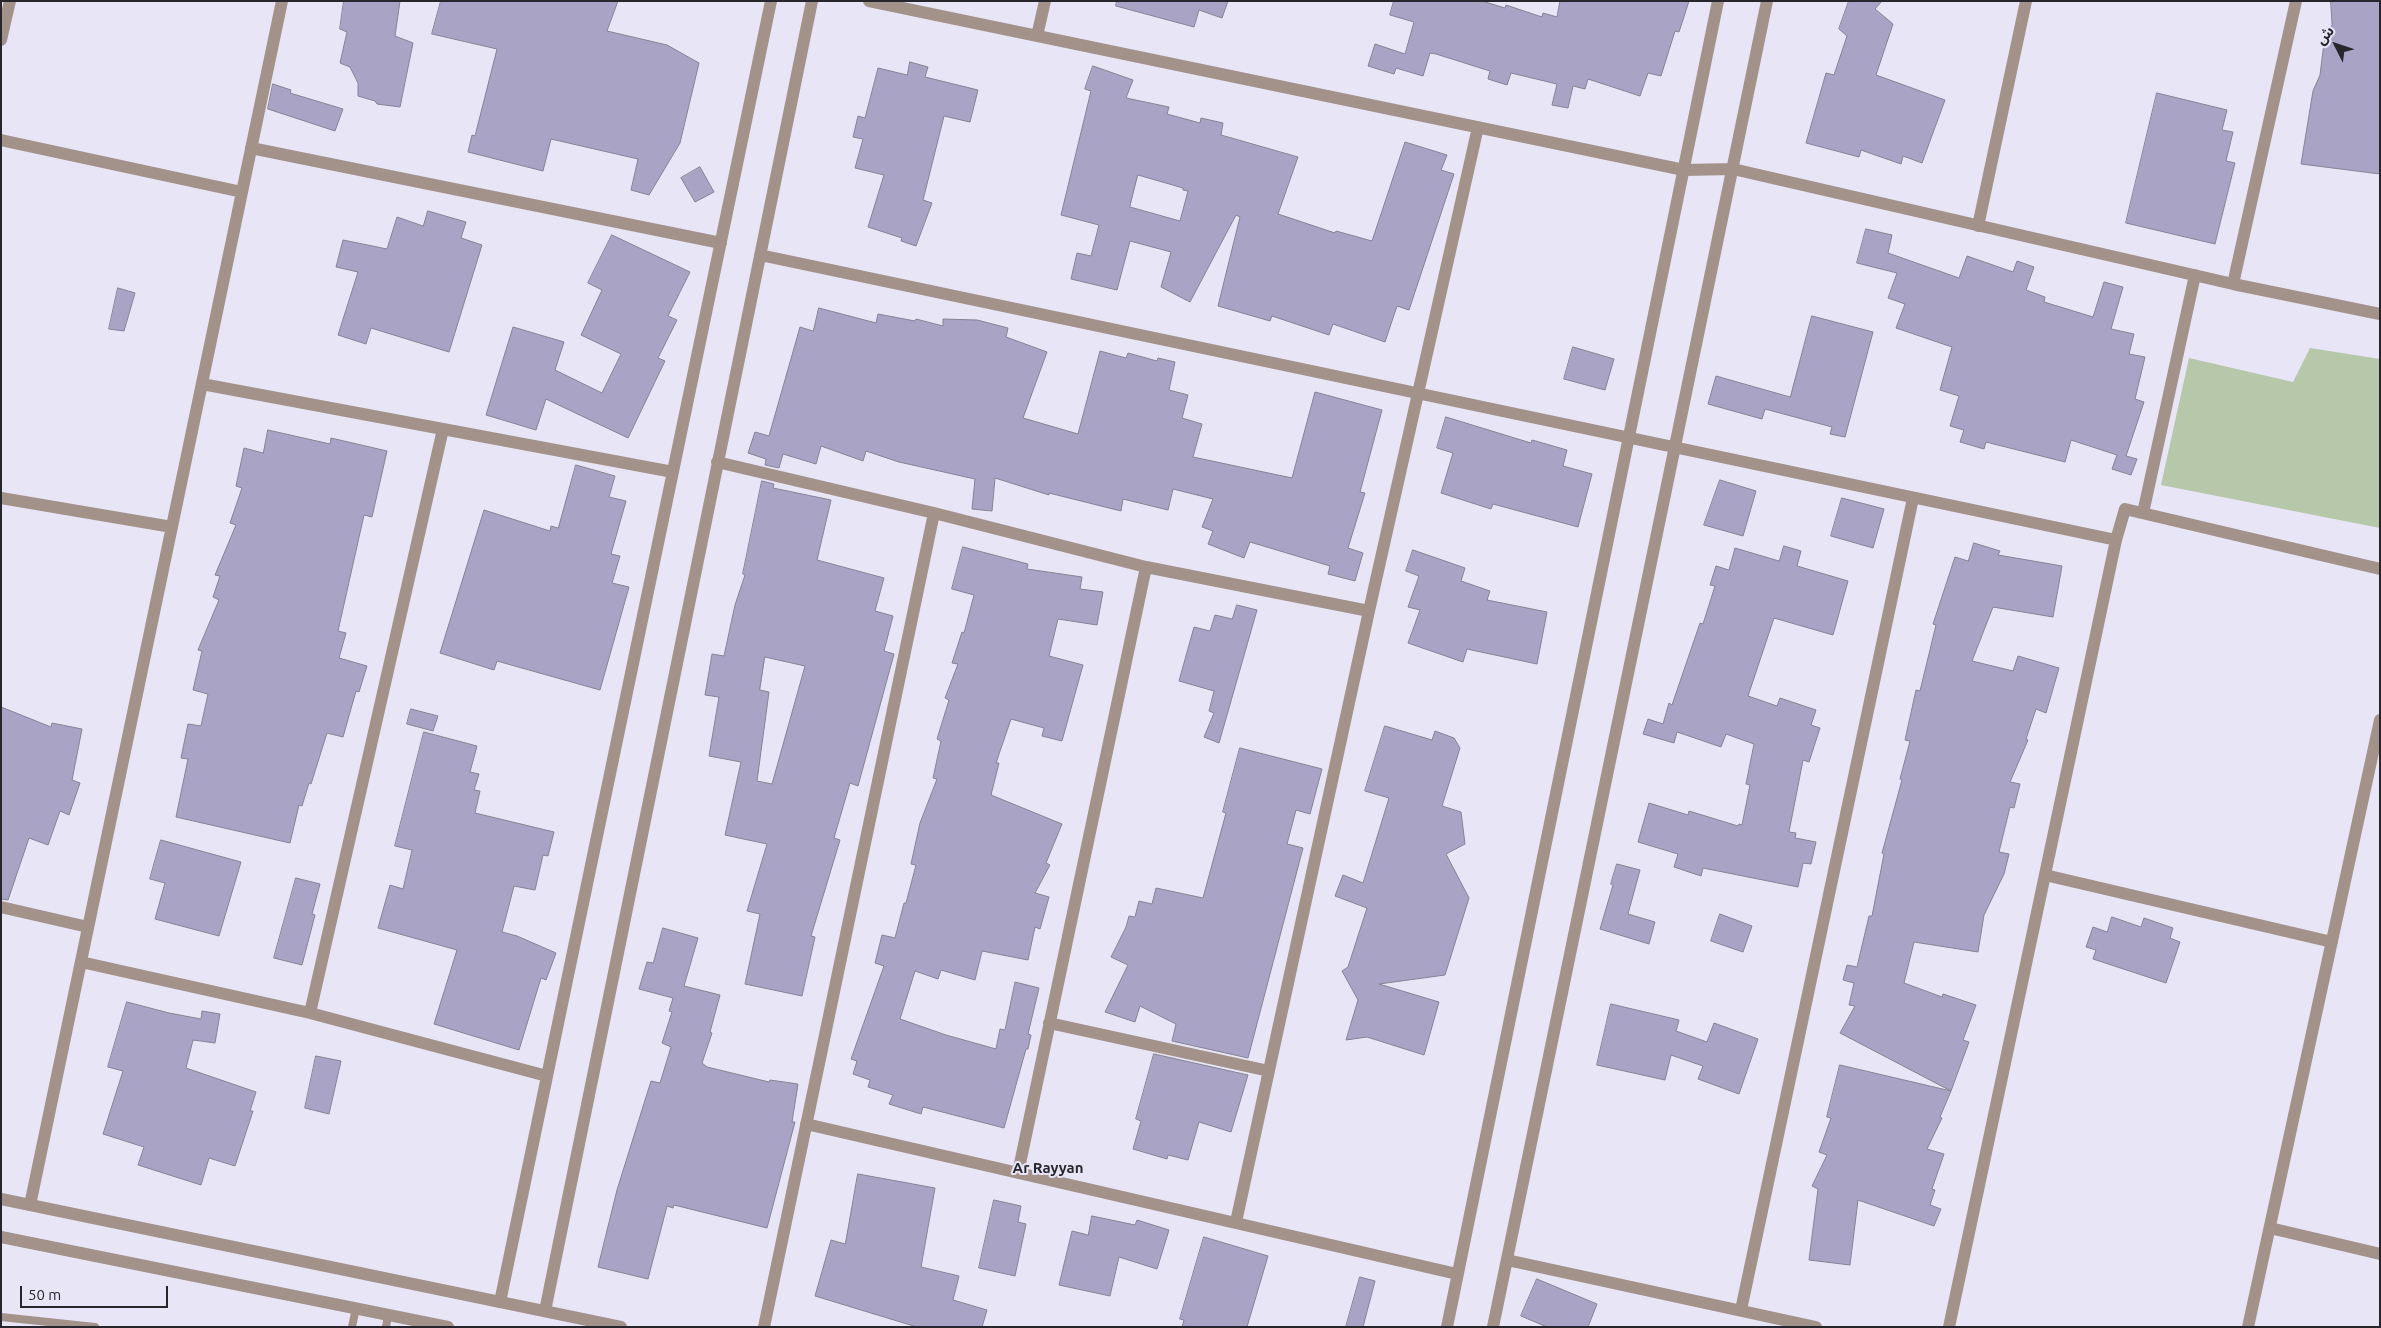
<!DOCTYPE html>
<html>
<head>
<meta charset="utf-8">
<style>
	body { margin:0 }
	#map { position:relative; width:2381px; height:1328px; overflow:hidden; background:#e8e5f7; font-family:Ubuntu,"Noto Sans Arabic",sans-serif }
	canvas { display:block }
	.frame { position:absolute; inset:0; border:2px solid #27262c; pointer-events:none }
	.north { position:absolute; left:2311px; top:20px; width:50px; height:50px; -webkit-text-stroke:4px #e8e5f7; paint-order:stroke; rotate:311deg; font-size:14px; font-weight:700; line-height:20px; text-align:center; color:#27262c }
	.north::after { content:''; display:block; margin:auto; width:18px; height:22px; background:#27262c; clip-path:polygon(50% 0,100% 100%,50% 72%,0 100%) }
	.scale { position:absolute; left:20px; top:1286px; width:148px; height:22px; box-sizing:border-box; border:2px solid #27262c; border-top:0; padding-left:6px; font-size:15px; line-height:18px; white-space:nowrap; color:#27262c; -webkit-text-stroke:4px #e8e5f7; paint-order:stroke }
</style>
</head>
<body>
<div id="map">
<canvas width="2381" height="1328"></canvas>
<div class="frame"></div>
<div class="north">ش</div>
<div class="scale">50 m</div>
</div>
<script>
const context = document.querySelector('canvas').getContext('2d');
context.lineJoin = 'round';
function fillPath(path, color) {
  context.fillStyle = color;
  context.fill(path, 'evenodd');
}
function stroke(path, color, width, dash) {
  context.strokeStyle = color;
  context.lineWidth = width;
  context.lineCap = dash ? 'butt' : 'round';
  context.setLineDash(dash || []);
  context.stroke(path);
}
function write(font, color, halo, rows, align = 'center') {
  context.font = font + ' Ubuntu,sans-serif';
  context.lineWidth = 4;
  context.setLineDash([]);
  context.textBaseline = 'middle';
  context.strokeStyle = halo;
  context.fillStyle = color;
  for (const [text, x, y, turn = 0] of rows) {
    context.save();
    context.translate(x, y);
    context.rotate((+turn || 0) * Math.PI / 180);
    context.textAlign = isNaN(turn) ? turn : align;
    if (halo) context.strokeText(text, 0, 0);
    context.fillText(text, 0, 0);
    context.restore();
  }
}
fillPath(new Path2D(`
	M 2310,348 L 2380,359 L 2380,528 L 2161,485 L 2189,358 L 2293,382 Z`), '#b6c7aa');
const building = new Path2D(`
	M 344,1 L 400,1 L 395,36 L 413,43 L 400,107 L 377,104 L 375,101 L 358,96 L 358,83 L 350,67 L 340,63 L 347,32 L 340,29 Z
	M 441,1 L 618,1 L 607,31 L 667,45 L 699,63 L 680,143 L 649,195 L 631,190 L 638,159 L 551,139 L 543,171 L 468,152 L 472,135 L 475,136 L 497,49 L 432,34 Z
	M 1117,1 L 1228,1 L 1222,18 L 1199,10 L 1194,27 L 1116,6 Z
	M 1394,1 L 1482,1 L 1505,8 L 1506,5 L 1542,17 L 1543,13 L 1557,17 L 1560,1 L 1689,1 L 1679,32 L 1675,31 L 1661,76 L 1648,73 L 1640,96 L 1588,79 L 1585,89 L 1573,86 L 1568,108 L 1552,105 L 1557,84 L 1511,73 L 1507,85 L 1488,79 L 1490,71 L 1436,54 L 1430,53 L 1423,76 L 1396,68 L 1394,74 L 1368,66 L 1375,44 L 1405,54 L 1414,22 L 1390,15 Z
	M 1849,1 L 1882,1 L 1875,9 L 1893,24 L 1876,75 L 1945,100 L 1922,163 L 1903,156 L 1901,164 L 1861,150 L 1859,157 L 1806,143 L 1826,73 L 1834,75 L 1847,36 L 1839,29 Z
	M 2331,1 L 2380,1 L 2380,174 L 2301,164 L 2313,91 L 2320,75 L 2324,43 L 2332,25 Z
	M 910,62 L 928,67 L 925,77 L 978,90 L 970,122 L 944,116 L 923,200 L 932,203 L 916,246 L 901,241 L 902,238 L 868,227 L 884,175 L 855,168 L 863,139 L 853,137 L 858,116 L 865,118 L 878,68 L 907,75 Z
	M 1093,66 L 1133,80 L 1126,98 L 1169,107 L 1167,114 L 1200,123 L 1201,118 L 1223,123 L 1221,135 L 1298,157 L 1278,214 L 1335,233 L 1336,231 L 1372,241 L 1405,142 L 1447,155 L 1441,170 L 1454,174 L 1409,310 L 1397,306 L 1385,342 L 1333,324 L 1329,335 L 1272,316 L 1270,321 L 1218,306 L 1240,217 L 1236,215 L 1190,302 L 1161,287 L 1171,252 L 1130,241 L 1117,290 L 1071,279 L 1077,253 L 1091,256 L 1099,225 L 1061,215 L 1091,91 L 1085,89 ZM 1138,175 L 1183,188 L 1183,190 L 1188,191 L 1180,221 L 1130,207 Z
	M 273,84 L 291,90 L 290,93 L 343,109 L 335,131 L 268,109 Z
	M 2157,93 L 2227,110 L 2222,130 L 2233,132 L 2226,161 L 2235,163 L 2215,244 L 2126,223 Z
	M 700,167 L 714,192 L 695,202 L 681,178 Z
	M 428,211 L 466,222 L 461,238 L 482,245 L 449,352 L 371,328 L 366,344 L 338,335 L 358,272 L 336,267 L 343,240 L 387,249 L 397,217 L 423,226 Z
	M 1866,229 L 1892,235 L 1888,253 L 1959,278 L 1967,256 L 2013,272 L 2017,261 L 2034,267 L 2026,290 L 2045,297 L 2044,302 L 2093,317 L 2104,282 L 2123,287 L 2111,329 L 2134,334 L 2129,354 L 2145,357 L 2135,399 L 2144,402 L 2126,456 L 2137,459 L 2131,475 L 2112,469 L 2117,455 L 2071,440 L 2065,462 L 1986,442 L 1984,449 L 1960,442 L 1964,430 L 1950,426 L 1959,396 L 1940,390 L 1952,347 L 1896,328 L 1905,304 L 1888,298 L 1897,273 L 1857,263 Z
	M 612,235 L 690,272 L 668,316 L 677,320 L 658,358 L 665,361 L 628,438 L 546,399 L 536,430 L 486,415 L 513,327 L 564,342 L 555,370 L 602,393 L 621,354 L 581,335 L 602,290 L 588,283 Z
	M 118,288 L 135,293 L 124,331 L 109,329 Z
	M 819,308 L 876,323 L 878,314 L 915,321 L 916,319 L 943,326 L 943,319 L 977,320 L 1008,328 L 1006,337 L 1047,352 L 1023,418 L 1078,434 L 1100,351 L 1126,358 L 1128,353 L 1157,361 L 1158,358 L 1175,362 L 1169,390 L 1188,395 L 1182,418 L 1202,424 L 1193,457 L 1292,478 L 1315,392 L 1382,410 L 1360,492 L 1365,493 L 1348,548 L 1363,553 L 1355,581 L 1328,574 L 1330,566 L 1250,542 L 1244,558 L 1208,544 L 1213,531 L 1202,527 L 1213,499 L 1173,489 L 1168,510 L 1123,499 L 1121,511 L 1049,493 L 1049,495 L 995,478 L 992,511 L 972,509 L 975,479 L 899,462 L 866,451 L 863,461 L 821,446 L 816,464 L 783,454 L 779,468 L 765,465 L 766,459 L 748,453 L 755,432 L 769,436 L 800,327 L 813,331 Z
	M 1812,316 L 1873,332 L 1845,437 L 1830,434 L 1832,427 L 1765,409 L 1762,419 L 1708,404 L 1716,376 L 1790,397 Z
	M 1573,347 L 1614,359 L 1605,390 L 1564,379 Z
	M 1446,417 L 1531,443 L 1532,440 L 1567,450 L 1563,466 L 1592,474 L 1578,527 L 1493,504 L 1491,509 L 1441,493 L 1453,453 L 1437,448 Z
	M 268,430 L 330,444 L 331,438 L 387,451 L 372,517 L 364,515 L 338,631 L 346,633 L 339,658 L 367,666 L 359,692 L 356,691 L 343,737 L 327,733 L 311,784 L 309,783 L 302,806 L 299,805 L 290,843 L 176,817 L 188,759 L 181,758 L 188,724 L 201,726 L 208,694 L 193,690 L 202,651 L 198,650 L 219,600 L 213,597 L 220,576 L 215,575 L 236,525 L 230,523 L 242,488 L 236,486 L 244,448 L 263,453 Z
	M 576,465 L 615,476 L 609,497 L 626,501 L 611,554 L 620,556 L 612,583 L 629,587 L 600,690 L 497,661 L 494,670 L 440,653 L 484,510 L 550,531 L 551,526 L 558,528 Z
	M 1720,480 L 1756,491 L 1743,536 L 1704,525 Z
	M 762,481 L 774,484 L 773,488 L 831,500 L 817,560 L 884,578 L 875,611 L 893,616 L 884,651 L 894,654 L 858,786 L 850,783 L 834,838 L 840,840 L 811,936 L 815,937 L 802,996 L 745,984 L 760,914 L 747,911 L 767,844 L 725,835 L 741,762 L 709,756 L 719,697 L 705,695 L 712,654 L 724,656 L 735,605 L 745,575 L 743,574 ZM 765,657 L 805,666 L 772,784 L 757,781 L 769,692 L 760,690 Z
	M 1842,498 L 1884,509 L 1873,548 L 1831,536 Z
	M 1974,543 L 2000,551 L 1998,555 L 2062,566 L 2053,617 L 1993,607 L 1972,661 L 2013,671 L 2018,656 L 2059,668 L 2046,713 L 2036,709 L 2026,739 L 2028,740 L 2010,782 L 2020,784 L 2014,808 L 2010,807 L 1999,852 L 2009,854 L 2004,874 L 1984,915 L 1978,952 L 1914,942 L 1904,983 L 1942,997 L 1943,994 L 1976,1005 L 1963,1040 L 1969,1042 L 1951,1091 L 1840,1033 L 1855,1006 L 1849,1005 L 1854,983 L 1843,980 L 1847,965 L 1857,967 L 1869,916 L 1872,916 L 1884,854 L 1882,853 L 1902,780 L 1900,779 L 1910,741 L 1905,740 L 1916,690 L 1920,691 L 1936,625 L 1933,624 L 1955,557 L 1968,561 Z
	M 1784,546 L 1801,551 L 1797,566 L 1848,581 L 1833,635 L 1774,618 L 1748,696 L 1777,706 L 1780,698 L 1816,710 L 1811,725 L 1820,728 L 1809,762 L 1803,760 L 1789,832 L 1796,833 L 1795,838 L 1816,842 L 1811,864 L 1803,863 L 1798,887 L 1703,868 L 1701,876 L 1674,867 L 1678,854 L 1638,842 L 1649,803 L 1688,815 L 1689,811 L 1738,826 L 1739,824 L 1742,825 L 1750,785 L 1746,784 L 1754,744 L 1726,734 L 1721,747 L 1677,732 L 1674,743 L 1643,734 L 1648,719 L 1663,724 L 1669,703 L 1672,705 L 1700,623 L 1703,624 L 1715,586 L 1710,585 L 1716,566 L 1729,570 L 1735,548 L 1779,561 Z
	M 963,547 L 1028,564 L 1027,569 L 1082,577 L 1080,589 L 1103,592 L 1097,625 L 1058,619 L 1049,656 L 1083,665 L 1062,741 L 1042,736 L 1044,728 L 1011,719 L 996,763 L 999,763 L 991,795 L 1062,824 L 1046,863 L 1050,865 L 1035,893 L 1049,897 L 1040,929 L 1035,927 L 1028,960 L 982,951 L 975,980 L 941,970 L 938,979 L 915,971 L 900,1019 L 946,1035 L 996,1049 L 1000,1029 L 1005,1030 L 1015,982 L 1039,988 L 1028,1034 L 1031,1035 L 1028,1049 L 1026,1049 L 1004,1128 L 923,1107 L 921,1114 L 889,1104 L 893,1095 L 868,1087 L 870,1080 L 853,1074 L 857,1061 L 851,1059 L 884,966 L 875,963 L 882,935 L 895,938 L 904,903 L 906,903 L 916,865 L 911,864 L 920,823 L 937,779 L 933,778 L 941,741 L 937,739 L 949,700 L 945,698 L 958,664 L 952,663 L 962,632 L 964,633 L 974,595 L 952,589 Z
	M 1413,550 L 1465,568 L 1461,581 L 1490,591 L 1487,600 L 1547,612 L 1537,664 L 1467,649 L 1463,662 L 1408,643 L 1420,610 L 1408,607 L 1419,576 L 1406,571 Z
	M 1237,605 L 1257,610 L 1219,743 L 1204,737 L 1214,713 L 1209,711 L 1214,691 L 1179,681 L 1194,627 L 1210,631 L 1215,615 L 1232,619 Z
	M 1,707 L 51,727 L 52,723 L 82,729 L 72,780 L 80,783 L 69,815 L 60,811 L 48,845 L 29,838 L 8,900 L 1,899 Z
	M 411,709 L 438,716 L 433,731 L 407,724 Z
	M 1385,726 L 1432,740 L 1435,731 L 1454,738 L 1460,748 L 1442,806 L 1461,812 L 1465,844 L 1446,854 L 1469,898 L 1445,975 L 1379,984 L 1439,1002 L 1424,1055 L 1367,1037 L 1346,1040 L 1358,1000 L 1342,971 L 1348,967 L 1367,908 L 1335,896 L 1343,875 L 1363,883 L 1389,798 L 1365,791 Z
	M 424,732 L 477,746 L 470,772 L 479,774 L 474,790 L 480,791 L 475,813 L 554,832 L 548,856 L 543,855 L 535,890 L 514,886 L 502,932 L 517,936 L 556,953 L 546,980 L 541,978 L 519,1050 L 434,1024 L 457,950 L 378,928 L 390,885 L 403,889 L 412,850 L 395,846 Z
	M 1240,748 L 1322,769 L 1310,814 L 1296,810 L 1287,844 L 1303,848 L 1248,1058 L 1172,1041 L 1176,1024 L 1140,1006 L 1135,1022 L 1105,1012 L 1128,965 L 1111,957 L 1126,927 L 1129,916 L 1135,917 L 1139,901 L 1152,904 L 1156,888 L 1203,898 L 1226,813 L 1223,812 Z
	M 161,840 L 241,862 L 219,936 L 155,919 L 165,883 L 150,879 Z
	M 1617,864 L 1640,870 L 1628,914 L 1655,922 L 1649,944 L 1600,929 L 1613,885 L 1611,884 Z
	M 296,878 L 320,884 L 312,914 L 315,915 L 302,965 L 274,958 Z
	M 1720,914 L 1752,926 L 1743,952 L 1711,941 Z
	M 2112,917 L 2141,927 L 2144,918 L 2173,928 L 2170,938 L 2180,942 L 2166,983 L 2093,959 L 2096,950 L 2086,947 L 2093,927 L 2107,932 Z
	M 663,928 L 698,938 L 684,986 L 720,995 L 710,1032 L 712,1033 L 702,1063 L 707,1067 L 769,1082 L 770,1080 L 798,1084 L 792,1122 L 795,1122 L 767,1228 L 674,1205 L 673,1208 L 667,1206 L 648,1279 L 598,1267 L 617,1190 L 651,1081 L 660,1083 L 671,1047 L 662,1043 L 672,1012 L 669,1011 L 673,998 L 639,989 L 647,962 L 653,963 Z
	M 127,1002 L 169,1013 L 201,1019 L 202,1011 L 220,1014 L 215,1043 L 193,1040 L 186,1068 L 256,1092 L 250,1111 L 253,1111 L 235,1166 L 209,1158 L 201,1185 L 138,1165 L 144,1147 L 103,1134 L 123,1071 L 108,1067 Z
	M 1611,1004 L 1679,1020 L 1676,1031 L 1707,1042 L 1714,1023 L 1758,1039 L 1739,1094 L 1698,1079 L 1703,1066 L 1671,1055 L 1665,1080 L 1597,1065 Z
	M 1154,1054 L 1248,1075 L 1231,1132 L 1199,1122 L 1188,1160 L 1168,1155 L 1167,1159 L 1133,1149 L 1141,1121 L 1136,1119 Z
	M 316,1056 L 341,1061 L 329,1114 L 305,1108 Z
	M 1840,1065 L 1951,1091 L 1940,1117 L 1942,1118 L 1927,1149 L 1944,1154 L 1932,1189 L 1935,1190 L 1930,1205 L 1941,1209 L 1934,1226 L 1858,1200 L 1850,1265 L 1809,1260 L 1818,1189 L 1812,1186 L 1827,1155 L 1819,1152 L 1831,1118 L 1827,1117 Z
	M 858,1174 L 935,1188 L 921,1267 L 959,1276 L 953,1300 L 987,1310 L 982,1327 L 917,1327 L 815,1296 L 831,1240 L 845,1244 Z
	M 994,1200 L 1021,1206 L 1018,1222 L 1026,1224 L 1015,1276 L 979,1268 Z
	M 1092,1216 L 1135,1225 L 1137,1220 L 1169,1230 L 1157,1269 L 1119,1257 L 1110,1296 L 1059,1285 L 1072,1231 L 1088,1235 Z
	M 1204,1237 L 1268,1256 L 1247,1327 L 1182,1327 L 1184,1320 L 1180,1319 Z
	M 1360,1277 L 1375,1281 L 1363,1327 L 1346,1327 Z
	M 1537,1279 L 1597,1304 L 1588,1327 L 1547,1327 L 1521,1316 Z`);
fillPath(building, '#a9a4c6');
stroke(building, '#858293', 1);
stroke(new Path2D(`
	M 1,1317 L 95,1327
	M 352,1327 L 356,1308
	M 386,1327 L 388,1315`), '#a2928a', 8);
stroke(new Path2D(`
	M 869,1 L 1684,170 L 1733,169 L 2233,284 L 2380,314
	M 1037,36 L 1045,1
	M 1,40 L 10,1
	M 1,140 L 242,192
	M 251,148 L 721,243
	M 1978,226 L 2026,1
	M 760,255 L 2116,540 L 1949,1327
	M 2233,284 L 2296,1
	M 202,384 L 673,472
	M 717,462 L 934,513
	M 1,498 L 172,527
	M 2143,513 L 2195,275
	M 2116,540 L 2125,509 L 2380,569
	M 2045,875 L 2332,942
	M 1,907 L 88,927
	M 81,962 L 310,1013 L 547,1076
	M 310,1013 L 443,429
	M 1049,1023 L 1269,1071
	M 806,1124 L 1457,1274
	M 1018,1173 L 1146,567
	M 30,1205 L 282,1
	M 1236,1222 L 1369,611 L 1478,127
	M 2270,1228 L 2380,1254
	M 1507,1260 L 1816,1327
	M 500,1302 L 771,1
	M 1741,1310 L 1913,498
	M 545,1311 L 812,1
	M 764,1327 L 934,513 L 1146,567 L 1369,611
	M 1447,1327 L 1718,1
	M 1493,1327 L 1767,1
	M 2248,1327 L 2380,720`), '#a2928a', 12);
stroke(new Path2D(`
	M 1,1199 L 621,1327
	M 1,1237 L 448,1327`), '#a2928a', 12);
write('bold 15px', '#27262c', '#e8e5f7', [
	["Ar Rayyan",1048,1168]
]);
</script>
</body>
</html>
